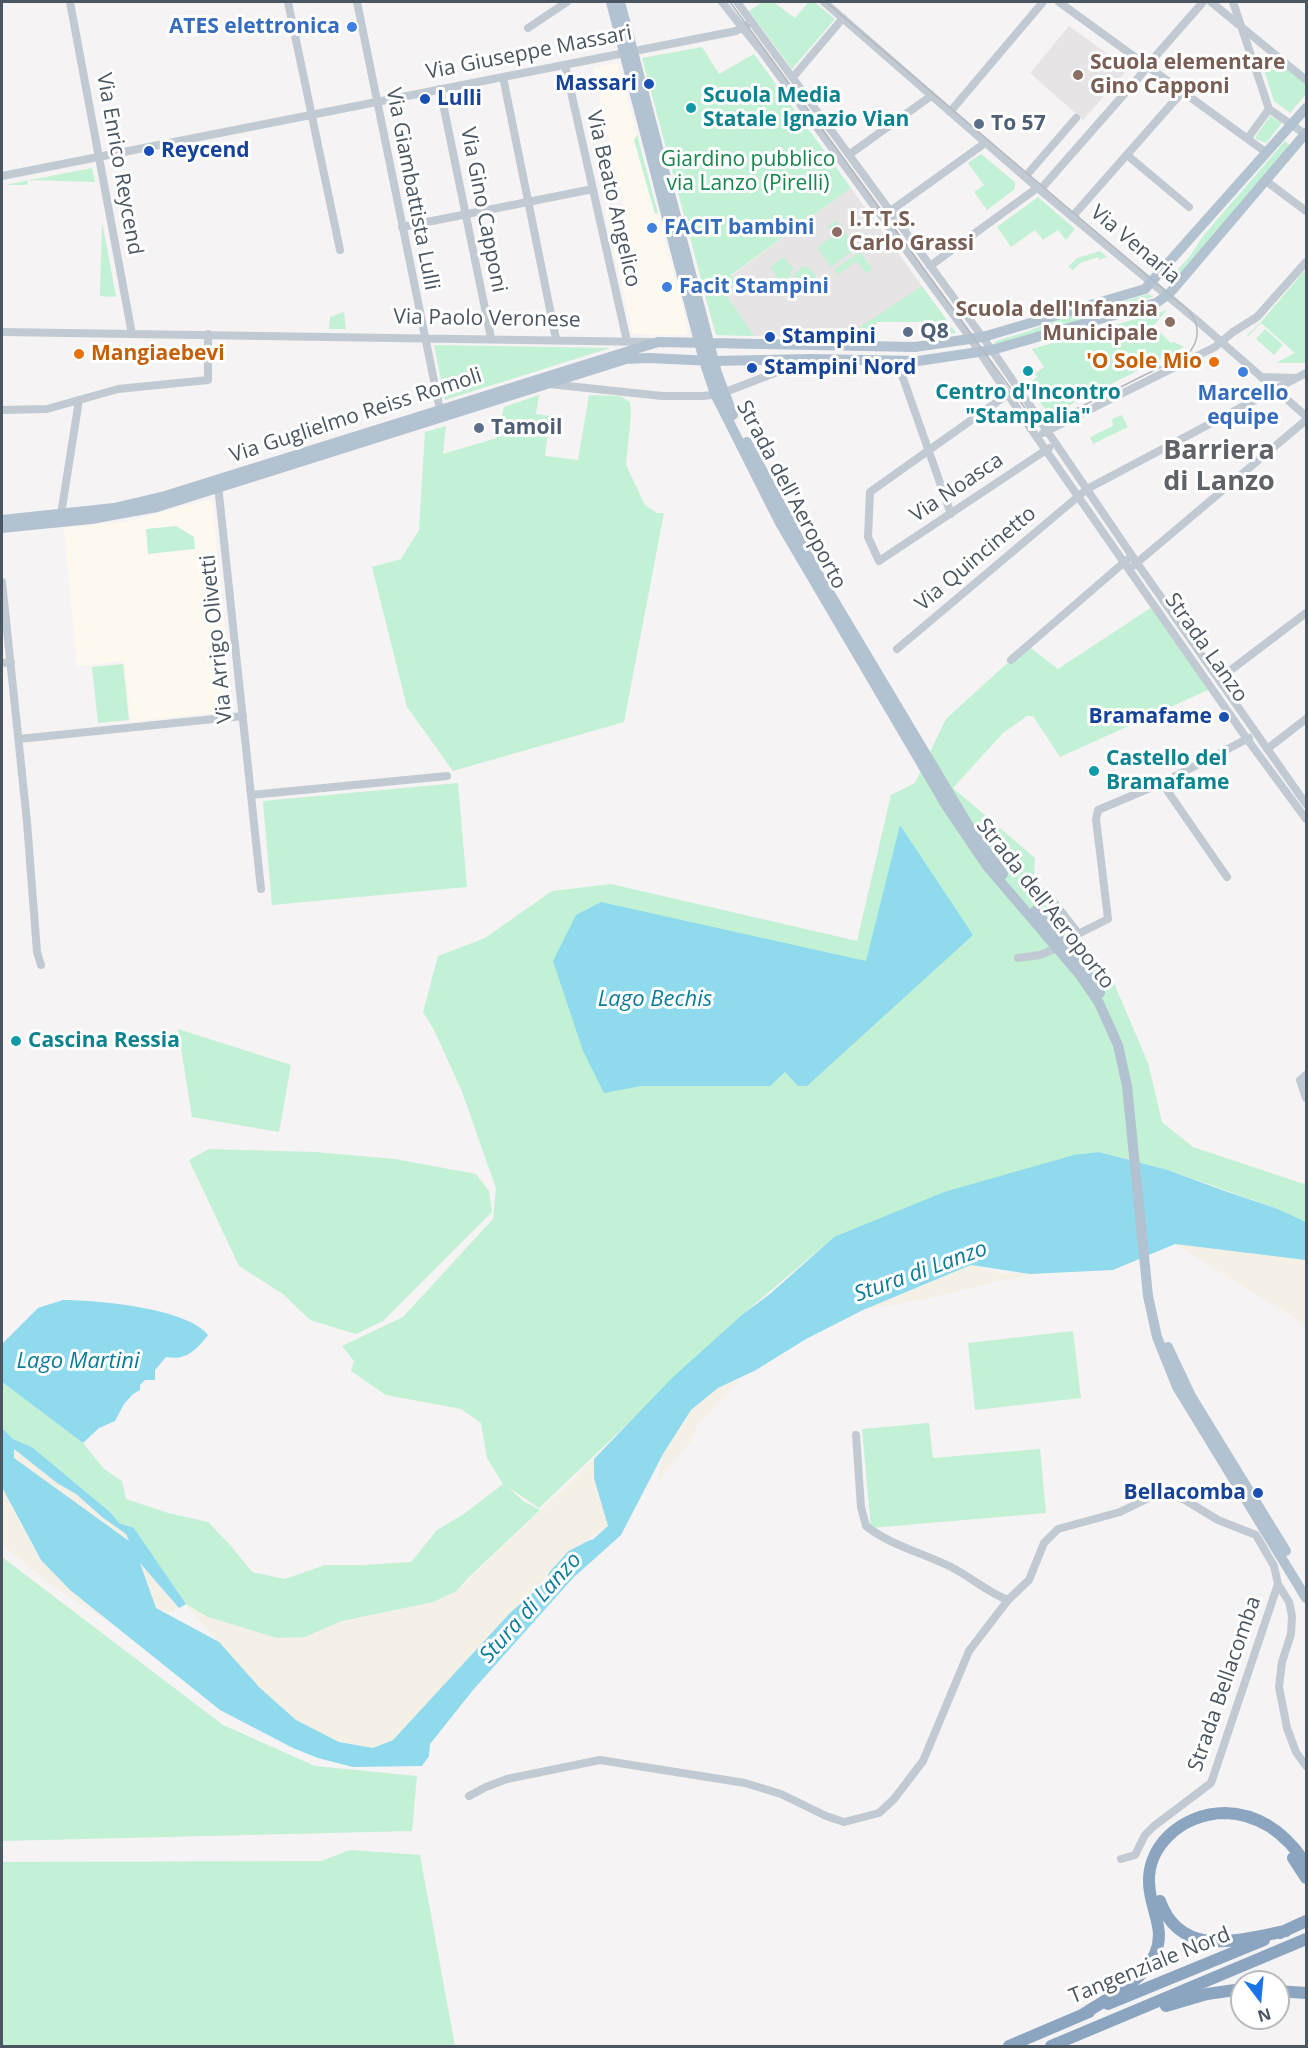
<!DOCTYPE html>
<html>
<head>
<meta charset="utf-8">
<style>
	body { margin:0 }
	#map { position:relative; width:1308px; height:2048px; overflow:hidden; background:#f5f3f3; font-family:"Open Sans",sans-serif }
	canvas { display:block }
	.frame { position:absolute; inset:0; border:3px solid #4a5661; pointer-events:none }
	.north { position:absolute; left:1230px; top:1970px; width:60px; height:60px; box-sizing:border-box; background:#fff; border:2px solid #b7bbc0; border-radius:50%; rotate:164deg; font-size:16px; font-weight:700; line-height:24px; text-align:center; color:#4a5661 }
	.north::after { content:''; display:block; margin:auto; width:21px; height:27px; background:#1a73e8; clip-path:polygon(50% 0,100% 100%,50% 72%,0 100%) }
</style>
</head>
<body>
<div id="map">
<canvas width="1308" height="2048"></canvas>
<div class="frame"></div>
<div class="north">N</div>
</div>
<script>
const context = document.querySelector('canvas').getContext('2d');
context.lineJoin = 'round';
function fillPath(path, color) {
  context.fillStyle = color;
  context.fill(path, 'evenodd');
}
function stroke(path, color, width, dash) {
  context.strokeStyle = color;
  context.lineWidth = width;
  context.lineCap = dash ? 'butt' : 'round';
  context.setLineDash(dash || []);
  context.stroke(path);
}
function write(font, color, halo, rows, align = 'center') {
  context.font = font + ' "Open Sans",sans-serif';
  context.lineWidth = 6;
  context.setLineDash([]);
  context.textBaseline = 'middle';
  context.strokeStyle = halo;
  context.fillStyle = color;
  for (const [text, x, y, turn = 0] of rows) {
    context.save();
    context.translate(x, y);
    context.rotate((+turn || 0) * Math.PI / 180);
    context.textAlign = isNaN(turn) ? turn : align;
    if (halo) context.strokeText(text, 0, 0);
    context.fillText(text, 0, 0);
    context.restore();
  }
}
fillPath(new Path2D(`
	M 618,63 L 685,316 L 687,335 L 633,334 L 605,211 L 624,206 L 593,68 Z
	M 212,499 L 233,711 L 131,722 L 124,661 L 77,666 L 64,528 L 125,522 Z`), '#fdf9ef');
fillPath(new Path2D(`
	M 1069,26 L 1128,69 L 1083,120 L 1030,73 Z
	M 851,188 L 956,333 L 948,334 L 939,322 L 876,322 L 878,338 L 716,335 L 705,295 Z`), '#e6e4e5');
fillPath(new Path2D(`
	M 763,2 L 773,2 L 795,18 L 809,2 L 814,2 L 835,19 L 792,69 L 749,11 Z
	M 702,47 L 719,74 L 754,54 L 851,188 L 731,275 L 736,282 L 729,288 L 726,295 L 754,336 L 716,335 L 642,58 Z
	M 1274,55 L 1306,84 L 1306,94 L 1290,113 L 1274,101 L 1263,67 Z
	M 1270,116 L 1282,123 L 1266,143 L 1256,139 L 1256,136 Z
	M 637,135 L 658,213 L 655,214 L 634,140 Z
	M 1285,141 L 1291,146 L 1175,280 L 1171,277 L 1190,256 L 1203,236 Z
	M 981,154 L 1015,182 L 1015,189 L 987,210 L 974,192 L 984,185 L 968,163 Z
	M 92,168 L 95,182 L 28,180 L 27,185 L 5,185 Z
	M 1038,197 L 1075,229 L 1066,240 L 1058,230 L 1043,240 L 1035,230 L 1011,247 L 997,227 Z
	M 836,220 L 851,240 L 849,242 L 855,249 L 831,267 L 817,248 L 834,235 L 828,226 Z
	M 102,221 L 116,297 L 100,296 Z
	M 1100,251 L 1107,257 L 1099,260 L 1098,257 L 1080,263 L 1073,270 L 1068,267 L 1077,258 Z
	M 860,252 L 872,269 L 866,273 L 857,261 L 837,275 L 834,270 Z
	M 784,257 L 794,269 L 790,272 L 792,275 L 785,280 L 788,285 L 796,280 L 804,292 L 794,300 L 770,267 Z
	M 804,266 L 809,268 L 816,276 L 815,282 L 805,289 L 794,274 Z
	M 1306,269 L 1306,363 L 1276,363 L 1295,353 L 1261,323 L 1248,336 L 1247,335 L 1261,322 Z
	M 922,286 L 956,333 L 948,334 L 939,322 L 876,322 L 878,338 L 837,337 L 837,334 L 850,334 Z
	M 1149,294 L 1153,297 L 1114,308 L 1095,317 L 993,345 L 996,341 L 1029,331 L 1051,322 Z
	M 1167,310 L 1153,326 L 1171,343 L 1174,342 L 1184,347 L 1050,415 L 1026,385 L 1037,377 L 1035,374 L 1044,367 L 1032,349 Z
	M 344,312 L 346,329 L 329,329 L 330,317 Z
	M 1265,329 L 1283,345 L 1274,355 L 1256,339 Z
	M 434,345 L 610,348 L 445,400 Z
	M 539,395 L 536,414 L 550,416 L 545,456 L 578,460 L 589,395 L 620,396 L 630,402 L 631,414 L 626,465 L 645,505 L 657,513 L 664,513 L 624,722 L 453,771 L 407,707 L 372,567 L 401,559 L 419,530 L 425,432 L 446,426 L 443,454 L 497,438 L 504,407 Z
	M 1122,415 L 1128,427 L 1093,444 L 1090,437 L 1113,426 L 1112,419 Z
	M 176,526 L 194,537 L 195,549 L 148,554 L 146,529 Z
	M 1155,605 L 1208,690 L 1060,757 L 1033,716 L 1027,716 L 1003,733 L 953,788 L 1035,858 L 1034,876 L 1114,983 L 1148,1063 L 1162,1122 L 1193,1147 L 1304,1184 L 1306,1181 L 1306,1222 L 1278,1209 L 1168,1170 L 1099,1152 L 834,1237 L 743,1314 L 539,1508 L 508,1487 L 523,1501 L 540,1510 L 468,1578 L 445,1604 L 259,1687 L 186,1604 L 134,1528 L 119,1523 L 110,1512 L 32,1447 L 13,1439 L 2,1428 L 2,1382 L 83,1443 L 104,1469 L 122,1481 L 126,1499 L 168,1513 L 208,1522 L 231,1546 L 252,1572 L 285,1579 L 325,1565 L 363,1565 L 411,1562 L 437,1530 L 464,1514 L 503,1484 L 487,1458 L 481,1423 L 461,1409 L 386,1395 L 351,1371 L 354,1361 L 342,1346 L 403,1317 L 493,1219 L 496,1188 L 461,1089 L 434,1030 L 423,1012 L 438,956 L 485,938 L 552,891 L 611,884 L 857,941 L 891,795 L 915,783 L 946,719 L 1027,645 L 1058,669 Z
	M 123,664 L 129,720 L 98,723 L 92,667 Z
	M 458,783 L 467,887 L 272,905 L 263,801 Z
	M 178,1029 L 291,1065 L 279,1132 L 192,1117 Z
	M 209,1149 L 315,1152 L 395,1159 L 476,1174 L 489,1191 L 492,1212 L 383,1321 L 356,1334 L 310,1320 L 283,1294 L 239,1266 L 189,1160 Z
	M 1073,1331 L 1081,1398 L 975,1410 L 968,1343 Z
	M 929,1423 L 933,1458 L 1040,1449 L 1046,1513 L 871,1528 L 862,1429 Z
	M 2,1557 L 223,1725 L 315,1766 L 417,1776 L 412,1831 L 2,1841 Z
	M 350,1850 L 420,1855 L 455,2046 L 2,2046 L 2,1862 L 321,1861 Z`), '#c3f1d5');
fillPath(new Path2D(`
	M 1182,1236 L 1306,1257 L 1306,1333 L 1301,1322 L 1175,1244 Z
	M 972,1265 L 996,1273 L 1030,1274 L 920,1300 L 863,1310 Z
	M 741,1379 L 698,1424 L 690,1442 L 658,1481 L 663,1454 L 691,1410 L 718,1388 Z
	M 13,1448 L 57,1483 L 76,1494 L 102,1517 L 126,1534 L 141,1564 L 179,1608 L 170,1613 L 156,1608 L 14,1458 Z
	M 594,1459 L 594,1478 L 608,1526 L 570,1551 L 393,1740 L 373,1748 L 339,1742 L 296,1720 L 259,1687 L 186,1604 L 208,1617 L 277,1638 L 305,1637 L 342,1621 L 433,1602 L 457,1591 Z
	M 2,1480 L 21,1526 L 41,1560 L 70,1590 L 110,1623 L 46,1581 L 2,1544 Z`), '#f5f0e5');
fillPath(new Path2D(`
	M 900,825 L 973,935 L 807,1086 L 798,1086 L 785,1072 L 770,1086 L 641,1086 L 604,1093 L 583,1051 L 553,961 L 576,915 L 601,902 L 866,961 Z
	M 1099,1152 L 1168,1170 L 1219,1189 L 1278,1209 L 1306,1222 L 1306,1260 L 1175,1244 L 1113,1270 L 1030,1274 L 971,1265 L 863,1310 L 806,1339 L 756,1370 L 718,1388 L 691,1410 L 663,1454 L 621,1535 L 573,1578 L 473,1690 L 430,1744 L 429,1756 L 422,1766 L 353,1767 L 318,1758 L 293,1748 L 220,1710 L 70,1590 L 41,1560 L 3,1489 L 2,1480 L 2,1428 L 13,1439 L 32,1447 L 110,1512 L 119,1523 L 134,1528 L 186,1604 L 179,1608 L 140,1563 L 156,1608 L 219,1642 L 259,1687 L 296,1720 L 339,1742 L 373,1748 L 393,1740 L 510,1613 L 608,1526 L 594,1478 L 594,1459 L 673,1377 L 743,1314 L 770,1294 L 834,1237 L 944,1192 L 1074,1155 ZM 14,1449 L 57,1483 L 76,1494 L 102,1517 L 126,1534 L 129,1541 L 14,1458 Z
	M 63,1300 C 96,1300 188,1308 208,1335 C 196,1350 186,1361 166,1357 L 155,1370 L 155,1380 L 145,1380 L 140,1385 L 140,1390 L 133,1394 L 124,1404 L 115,1421 L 99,1428 L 83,1443 L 2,1382 L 2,1344 L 38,1308 Z`), '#90daee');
stroke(new Path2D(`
	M 554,1576 L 572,1556 L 591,1546`), '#90daee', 12);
stroke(new Path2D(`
	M 70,2 L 132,334
	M 288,2 L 340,250
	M 357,2 L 441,415
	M 722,2 L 762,52 L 971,339 L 1029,426 L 1247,739 L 1306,819
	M 737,2 L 992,350 L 1137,563 L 1306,804
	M 824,2 L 1040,190 L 1194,318 L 1306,416
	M 1059,2 L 1267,153
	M 1211,2 L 1306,80
	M 1233,2 L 1269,109 L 1305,134
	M 528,28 L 567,2
	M 565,65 L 627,341
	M 794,76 L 843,18
	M 503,77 L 556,339
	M 440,89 L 491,338
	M 950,112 L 1043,2
	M 1248,138 L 1269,109
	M 850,154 L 931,96
	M 1127,155 L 1189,207
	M 2,176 L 736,31 L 752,22
	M 1025,177 L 1076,118
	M 1266,181 L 1306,211
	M 1040,190 L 1140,76 L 1153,59 L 1203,2
	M 889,212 L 985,143
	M 1072,217 L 1183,91
	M 402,227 L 593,189
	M 930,266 L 1037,188
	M 2,332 L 651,342
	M 897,361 L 951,514
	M 1261,377 L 1296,378
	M 549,384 L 662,396 L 703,396 L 720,394 L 806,361
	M 1008,394 L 870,492 L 868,537 L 879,561 L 1049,448
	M 2,410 L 47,409 L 118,389 L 208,380 L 208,334
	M 1043,433 L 1215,347 L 1233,332 L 1257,317 L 1306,262
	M 218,485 L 261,889
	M 63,518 L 62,508 L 79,400
	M 1133,566 L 1306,420
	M 2,582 L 27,822 L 37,952 L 41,965
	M 897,649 L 1087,489 L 1306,373
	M 1011,660 L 1128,559
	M 2,663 L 11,662
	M 1219,679 L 1306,613
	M 19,739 L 243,716
	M 1267,749 L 1306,719
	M 1162,783 L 1227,877
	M 251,795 L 447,776
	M 1052,900 L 1078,933
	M 1070,938 L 1108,919 L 1096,819 L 1098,810 L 1162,783 L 1249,738
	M 1018,958 L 1040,955 L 1052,950
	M 1306,1075 L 1300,1080 L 1306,1098
	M 856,1435 L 861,1507 L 866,1526 C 890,1545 923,1553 951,1567 C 971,1577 987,1592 1008,1600
	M 469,1796 L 486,1787 L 507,1779 L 600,1760 L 745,1783 L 781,1794 L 826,1816 L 844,1822 L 879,1813 L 894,1799 L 923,1761 L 969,1651 L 1008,1600 L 1029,1580 L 1044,1543 L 1058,1529 L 1120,1512 L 1153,1496 L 1172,1495 L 1185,1500 L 1218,1520 L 1256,1535 L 1274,1566 L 1278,1584 L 1289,1602 L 1292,1616 L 1291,1634 L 1282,1662 L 1279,1687 L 1287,1728 L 1296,1752 L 1306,1766
	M 1121,1859 L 1135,1855 L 1145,1835 L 1154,1826 L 1211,1783 L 1278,1584`), '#c1cad2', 8);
stroke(new Path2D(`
	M 611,2 L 704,361 L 715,394 L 780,523 L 947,807 L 987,866 L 1080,975 L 1099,1003 L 1118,1045 L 1127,1086 L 1148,1296 L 1157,1337 L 1177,1387 L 1306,1598
	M 620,2 L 717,373 L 733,415
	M 747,442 L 814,567 L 955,803 L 974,834 L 1003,874
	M 2,520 L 114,508 L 165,496 L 658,342 L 915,347 L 983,337 L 1145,289 L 1306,108
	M 2,528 L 91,519 L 157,507 L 626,359 L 648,358 L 714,361 L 811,359 L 918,361 L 992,350 L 1156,303 L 1169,294 L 1306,133
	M 1035,911 L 1085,970 L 1100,993
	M 1168,1347 L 1191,1396 L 1286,1551`), '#b3c2d1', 10);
stroke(new Path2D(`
	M 1293,1858 L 1306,1878
	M 1160,1901 C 1181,1960 1241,1939 1286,1931
	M 1280,1933 L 1306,1921
	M 1278,1991 L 1306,1993
	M 1108,2004 L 1264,1940
	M 1166,2006 L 1207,1994 L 1242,1989
	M 1082,2015 C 1107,1998 1142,1983 1155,1954 C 1165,1931 1153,1914 1150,1892 C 1142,1847 1183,1813 1225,1813 C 1262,1814 1287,1835 1306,1864
	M 1009,2046 L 1089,2012
	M 1051,2046 L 1306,1939`), '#8ba5c1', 12);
stroke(new Path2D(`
	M 730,2 L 1030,415 L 1042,420 L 1056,419 L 1189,353 C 1200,339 1200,325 1189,311 L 826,2`), '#b5b8bd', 1.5);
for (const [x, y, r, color] of [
	[352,27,6,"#3f7fe0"],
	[1078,75,6,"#8d6e63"],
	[649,84,6,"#1a4fb4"],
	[425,99,6,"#1a4fb4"],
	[691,108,6,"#0f9aa8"],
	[979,124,6,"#5c6f8a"],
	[149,151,6,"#1a4fb4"],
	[652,228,6,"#3f7fe0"],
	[837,232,6,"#8d6e63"],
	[667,287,6,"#3f7fe0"],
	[1170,322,6,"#8d6e63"],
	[908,332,6,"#5c6f8a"],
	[770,337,6,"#1a4fb4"],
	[79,354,6,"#e8710a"],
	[1214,362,6,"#e8710a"],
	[752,368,6,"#1a4fb4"],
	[1028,371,6,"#0f9aa8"],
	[1243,372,6,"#3f7fe0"],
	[479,428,6,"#5c6f8a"],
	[1224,717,6,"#1a4fb4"],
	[1094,771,6,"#0f9aa8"],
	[16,1041,6,"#0f9aa8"],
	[1258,1493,6,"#1a4fb4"]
]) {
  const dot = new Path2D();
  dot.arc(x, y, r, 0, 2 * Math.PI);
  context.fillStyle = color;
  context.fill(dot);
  stroke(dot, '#fff', 2);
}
write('bold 21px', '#366cbe', '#fff', [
	["ATES elettronica",340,27,"right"],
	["FACIT bambini",664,228],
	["Facit Stampini",679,287],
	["Marcello",1243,394,"center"],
	["equipe",1243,418,"center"]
], 'left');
write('21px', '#4a5661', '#fff', [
	["Via Giuseppe Massari",529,53,-11],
	["Via Enrico Reycend",119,164,80],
	["Via Giambattista Lulli",412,189,79],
	["Via Beato Angelico",613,199,77],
	["Via Gino Capponi",483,210,79],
	["Via Venaria",1135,245,40],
	["Via Paolo Veronese",487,319,1],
	["Via Guglielmo Reiss Romoli",356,416,-18],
	["Via Noasca",957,488,-34],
	["Strada dell'Aeroporto",791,495,62],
	["Via Quincinetto",976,559,-40],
	["Via Arrigo Olivetti",217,639,-96],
	["Strada Lanzo",1206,648,55],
	["Strada dell'Aeroporto",1045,904,52],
	["Strada Bellacomba",1225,1684,-71],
	["Tangenziale Nord",1150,1966,-22]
]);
write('bold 21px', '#785e54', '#fff', [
	["Scuola elementare",1090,63],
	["Gino Capponi",1090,87],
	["I.T.T.S.",849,220],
	["Carlo Grassi",849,244],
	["Scuola dell'Infanzia",1158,310,"right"],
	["Municipale",1158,334,"right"]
], 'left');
write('bold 21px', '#164399', '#fff', [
	["Massari",637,84,"right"],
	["Lulli",437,99],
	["Reycend",161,151],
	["Stampini",782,337],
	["Stampini Nord",764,368],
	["Bramafame",1212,717,"right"],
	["Bellacomba",1246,1493,"right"]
], 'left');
write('bold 21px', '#0d838f', '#fff', [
	["Scuola Media",703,96],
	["Statale Ignazio Vian",703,120],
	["Centro d'Incontro",1028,393,"center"],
	["\"Stampalia\"",1028,417,"center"],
	["Castello del",1106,759],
	["Bramafame",1106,783],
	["Cascina Ressia",28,1041]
], 'left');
write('bold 21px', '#4e5e75', '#fff', [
	["To 57",991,124],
	["Q8",920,332],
	["Tamoil",491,428]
], 'left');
write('21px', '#17864f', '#fff', [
	["Giardino pubblico",748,160],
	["via Lanzo (Pirelli)",748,184]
]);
write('bold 21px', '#c56008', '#fff', [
	["Mangiaebevi",91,354],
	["'O Sole Mio",1202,362,"right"]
], 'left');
write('italic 22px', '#0c7c9b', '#fff', [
	["Lago Bechis",655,1000],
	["Stura di Lanzo",921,1272,-20],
	["Lago Martini",78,1362],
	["Stura di Lanzo",531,1608,-48]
]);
write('bold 27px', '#5f6368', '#fff', [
	["Barriera",1219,451],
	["di Lanzo",1219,482]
]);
</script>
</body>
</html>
